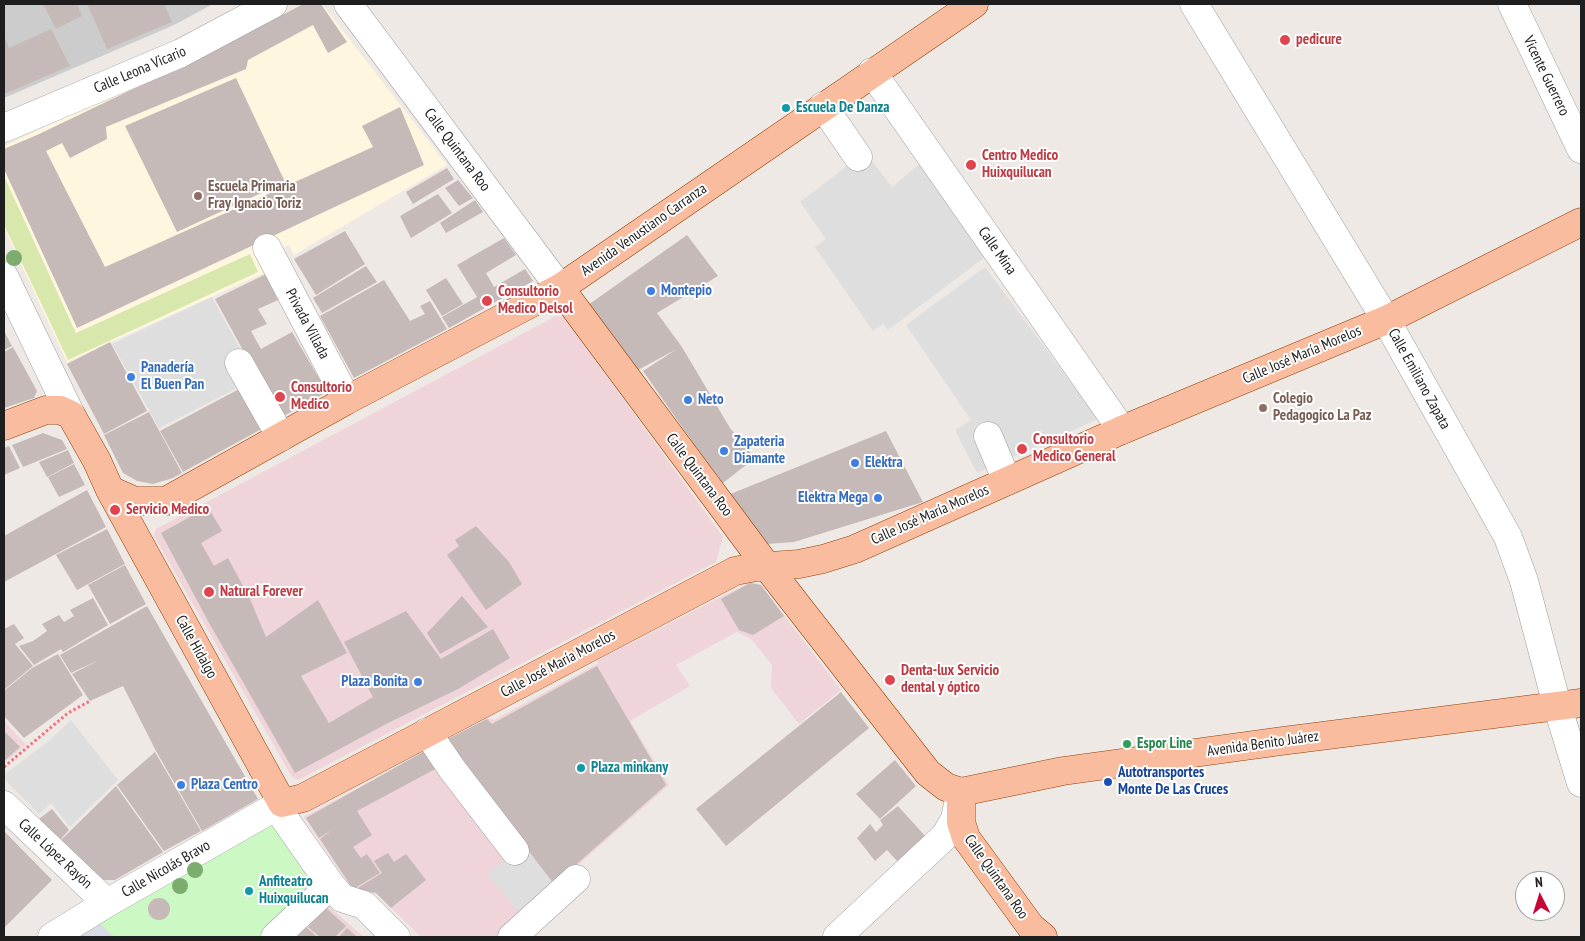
<!DOCTYPE html>
<html>
<head>
<meta charset="utf-8">
<style>
	body { margin:0 }
	#map { position:relative; width:1585px; height:941px; overflow:hidden; background:#efe9e5; font-family:"PT Sans Narrow",sans-serif }
	canvas { display:block }
	.frame { position:absolute; inset:0; border:5px solid #1e1e1e; pointer-events:none }
	.north { position:absolute; left:1515px; top:871px; width:50px; height:50px; box-sizing:border-box; background:#fff; border:1px solid #a5a5a5; border-radius:50%; rotate:355deg; font-size:14px; font-weight:700; line-height:20px; text-align:center; color:#1e1e1e }
	.north::after { content:''; display:block; margin:auto; width:18px; height:22px; background:#c70635; clip-path:polygon(50% 0,100% 100%,50% 72%,0 100%) }
</style>
</head>
<body>
<div id="map">
<canvas width="1585" height="941"></canvas>
<div class="frame"></div>
<div class="north">N</div>
</div>
<script>
const context = document.querySelector('canvas').getContext('2d');
context.lineJoin = 'round';
function fillPath(path, color) {
  context.fillStyle = color;
  context.fill(path, 'evenodd');
}
function stroke(path, color, width, dash) {
  context.strokeStyle = color;
  context.lineWidth = width;
  context.lineCap = dash ? 'butt' : 'round';
  context.setLineDash(dash || []);
  context.stroke(path);
}
function write(font, color, halo, rows, align = 'center') {
  context.font = font + ' "PT Sans Narrow",sans-serif';
  context.lineWidth = 4;
  context.setLineDash([]);
  context.textBaseline = 'middle';
  context.strokeStyle = halo;
  context.fillStyle = color;
  for (const [text, x, y, turn = 0] of rows) {
    context.save();
    context.translate(x, y);
    context.rotate((+turn || 0) * Math.PI / 180);
    context.textAlign = isNaN(turn) ? turn : align;
    if (halo) context.strokeText(text, 0, 0);
    context.fillText(text, 0, 0);
    context.restore();
  }
}
fillPath(new Path2D(`
	M 556,316 L 564,317 L 723,537 L 716,562 L 298,780 L 292,777 L 154,536 L 156,529 Z
	M 750,582 L 761,585 L 841,690 L 799,724 L 771,688 L 772,665 L 751,639 L 737,632 L 676,665 L 690,686 L 630,721 L 669,785 L 577,866 L 510,937 L 421,937 L 376,893 L 352,889 L 304,817 L 487,718 L 494,720 L 597,664 L 598,660 Z
	M 4,721 L 26,745 L 4,763 Z
	M 326,904 L 364,937 L 292,937 Z`), '#efd4da');
fillPath(new Path2D(`
	M 302,4 L 322,4 L 447,165 L 294,255 L 289,245 L 258,260 L 264,273 L 67,362 L 4,228 L 4,146 L 229,41 Z`), '#fef6de');
fillPath(new Path2D(`
	M 4,4 L 213,4 L 174,25 L 4,98 Z`), '#ccc');
fillPath(new Path2D(`
	M 4,176 L 76,333 L 250,254 L 258,272 L 68,360 L 4,225 Z`), '#d8e8ac');
fillPath(new Path2D(`
	M 269,821 L 316,890 L 262,937 L 115,937 L 99,923 Z`), '#cbf8c3');
fillPath(new Path2D(`
	M 865,152 L 892,187 L 922,162 L 989,254 L 888,330 L 883,324 L 873,331 L 815,247 L 826,239 L 800,202 Z
	M 985,267 L 1098,419 L 977,473 L 955,430 L 971,420 L 906,325 Z
	M 212,297 L 246,360 L 243,385 L 159,428 L 112,344 Z
	M 71,720 L 118,780 L 70,827 L 51,803 L 39,814 L 4,779 L 4,775 L 50,740 Z
	M 523,845 L 554,884 L 520,913 L 487,874 Z`), '#dedede');
fillPath(new Path2D(`
	M 99,923 L 115,937 L 78,937 Z`), '#d9dce5');
fillPath(new Path2D(`
	M 43,4 L 77,4 L 82,16 L 56,29 Z
	M 87,4 L 164,4 L 172,22 L 107,49 Z
	M 303,4 L 321,4 L 347,42 L 328,53 L 313,25 L 248,60 L 246,69 L 106,127 L 107,139 L 70,158 L 62,143 L 46,151 L 105,267 L 373,147 L 362,126 L 400,107 L 424,165 L 77,328 L 4,169 L 4,149 L 37,135 L 231,42 Z
	M 51,29 L 70,66 L 4,94 L 4,36 L 9,48 Z
	M 236,78 L 285,182 L 177,232 L 125,126 Z
	M 447,168 L 454,179 L 413,204 L 406,192 Z
	M 458,180 L 473,198 L 459,206 L 445,188 Z
	M 438,194 L 452,213 L 411,238 L 400,216 Z
	M 475,200 L 483,212 L 446,233 L 440,223 Z
	M 345,231 L 365,264 L 316,295 L 294,259 Z
	M 687,235 L 718,276 L 657,313 L 682,347 L 730,428 L 755,458 L 723,483 L 694,444 L 643,371 L 677,349 L 636,371 L 588,305 Z
	M 504,238 L 516,255 L 486,273 L 494,287 L 525,269 L 533,281 L 449,328 L 442,317 L 477,297 L 457,265 Z
	M 366,266 L 377,282 L 322,313 L 313,298 Z
	M 266,274 L 278,300 L 258,309 L 267,324 L 251,331 L 261,349 L 292,332 L 327,392 L 280,418 L 215,299 Z
	M 446,278 L 463,304 L 442,316 L 426,290 Z
	M 384,280 L 410,321 L 425,314 L 420,306 L 430,301 L 447,329 L 354,378 L 320,316 Z
	M 4,331 L 12,346 L 4,350 Z
	M 110,342 L 147,411 L 104,434 L 67,364 Z
	M 13,347 L 37,391 L 34,398 L 4,408 L 4,352 Z
	M 243,387 L 267,426 L 183,472 L 160,431 Z
	M 149,412 L 182,473 L 173,478 L 153,484 L 137,481 L 123,473 L 104,435 Z
	M 886,431 L 923,502 L 794,542 L 767,544 L 728,495 Z
	M 43,433 L 62,440 L 67,449 L 23,467 L 12,445 Z
	M 9,446 L 20,468 L 4,475 L 4,448 Z
	M 68,450 L 74,463 L 47,477 L 39,462 Z
	M 74,464 L 85,485 L 59,497 L 48,477 Z
	M 87,490 L 106,527 L 4,582 L 4,536 Z
	M 208,507 L 222,531 L 201,543 L 214,566 L 228,558 L 250,599 L 266,637 L 318,600 L 347,653 L 301,676 L 329,723 L 373,697 L 344,642 L 406,611 L 441,659 L 493,629 L 510,658 L 458,689 L 388,723 L 295,773 L 208,621 L 161,533 Z
	M 476,526 L 509,562 L 522,584 L 486,610 L 447,555 L 459,546 L 455,540 Z
	M 107,529 L 125,564 L 77,590 L 56,555 Z
	M 125,565 L 146,604 L 110,624 L 88,585 Z
	M 750,583 L 761,585 L 784,616 L 753,635 L 739,630 L 721,599 Z
	M 462,596 L 488,627 L 440,654 L 427,633 Z
	M 93,598 L 108,625 L 63,652 L 61,649 L 34,665 L 19,646 L 33,641 L 47,631 L 42,624 L 59,615 L 64,622 L 74,616 L 70,610 Z
	M 147,606 L 258,799 L 202,831 L 156,751 L 123,686 L 90,701 L 72,674 L 99,660 L 71,673 L 60,655 Z
	M 14,624 L 24,638 L 15,644 L 33,666 L 4,690 L 4,629 Z
	M 58,654 L 83,695 L 24,738 L 4,716 L 4,691 L 32,668 Z
	M 597,666 L 666,785 L 554,884 L 444,741 L 487,719 L 492,724 Z
	M 841,692 L 869,728 L 726,846 L 696,809 Z
	M 4,731 L 20,747 L 4,761 Z
	M 428,749 L 439,767 L 357,811 L 372,835 L 353,847 L 361,858 L 367,854 L 380,873 L 353,889 L 320,839 L 332,830 L 319,838 L 306,818 Z
	M 155,752 L 201,831 L 164,851 L 117,785 Z
	M 895,760 L 916,786 L 880,819 L 856,794 Z
	M 116,786 L 163,852 L 115,880 L 102,880 L 60,841 Z
	M 898,806 L 926,837 L 898,862 L 887,850 L 875,861 L 857,838 L 870,824 L 876,832 L 883,825 L 880,820 Z
	M 52,809 L 69,830 L 60,840 L 39,819 Z
	M 4,831 L 52,880 L 4,928 Z
	M 388,853 L 394,862 L 406,854 L 426,880 L 391,908 L 376,893 L 356,889 L 382,873 L 374,861 Z
	M148 909a11 11 0 1 1 22 0a11 11 0 1 1-22 0Z
	M 326,908 L 346,926 L 335,937 L 320,937 L 308,927 Z
	M 306,927 L 317,937 L 297,937 Z
	M 347,928 L 357,937 L 339,937 Z`), '#c6bab8');
const minor = new Path2D(`
	M 348,4 L 560,288
	M 1194,4 L 1386,320 L 1508,537 L 1524,581 L 1557,705 L 1581,783
	M 1512,4 L 1581,149
	M 872,72 L 1122,430
	M 823,106 L 858,157
	M 4,128 L 181,53 L 273,4
	M 267,248 L 347,400
	M 4,276 L 71,415
	M 239,363 L 281,437
	M 988,436 L 1007,481
	M 427,732 L 452,769 L 515,851
	M 4,805 L 107,903
	M 52,937 L 107,903 L 282,803 L 284,818 L 331,885 L 342,898 L 364,905 L 396,937
	M 275,937 L 331,885
	M 512,937 L 576,879
	M 837,937 L 945,836 L 955,819 L 960,794`);
const major = new Path2D(`
	M 560,288 L 768,568 L 928,773 L 946,787 L 961,792 L 1063,771 L 1282,741 L 1581,703
	M 4,426 L 46,410 L 60,410 L 71,415 L 97,461 L 110,490 L 135,501 L 166,501 L 347,400 L 560,288 L 974,4
	M 110,490 L 282,803 L 303,798 L 735,571 L 756,567 L 799,564 L 823,559 L 855,549 L 1122,430 L 1386,320 L 1581,222
	M 961,792 L 961,822 L 966,838 L 1031,927 L 1043,937`);
stroke(minor, '#9f9f9f', 29);
stroke(major, '#944104', 29);
stroke(new Path2D(`
	M 4,767 L 68,713 L 90,701`), '#f66f82', 3, [2.5, 2.5]);
stroke(minor, '#fff', 28);
stroke(major, '#f9bc9f', 28);
context.fillStyle = '#7dac6f';
for (const [x, y] of [
	[14,258],
	[195,870],
	[180,886]
]) {
  context.beginPath();
  context.arc(x, y, 8, 0, 2 * Math.PI);
  context.fill();
}
for (const [x, y, r, color] of [
	[1285,40,6,"#e0444e"],
	[786,108,5,"#0f9aa8"],
	[971,165,6,"#e0444e"],
	[198,196,5,"#8d6e63"],
	[651,291,5,"#3f7fe0"],
	[487,301,6,"#e0444e"],
	[131,377,5,"#3f7fe0"],
	[280,397,6,"#e0444e"],
	[688,400,5,"#3f7fe0"],
	[1263,408,5,"#8d6e63"],
	[1022,449,6,"#e0444e"],
	[724,451,5,"#3f7fe0"],
	[855,463,5,"#3f7fe0"],
	[878,498,5,"#3f7fe0"],
	[115,510,6,"#e0444e"],
	[209,592,6,"#e0444e"],
	[890,680,6,"#e0444e"],
	[418,682,5,"#3f7fe0"],
	[1127,744,5,"#2e9e5b"],
	[581,768,5,"#0f9aa8"],
	[1108,782,5,"#1a4fb4"],
	[181,785,5,"#3f7fe0"],
	[249,891,5,"#0f9aa8"]
]) {
  const dot = new Path2D();
  dot.arc(x, y, r, 0, 2 * Math.PI);
  context.fillStyle = color;
  context.fill(dot);
  stroke(dot, '#fff', 2);
}
write('bold 15px', '#be3a42', '#fff', [
	["pedicure",1296,40],
	["Centro Medico",982,156],
	["Huixquilucan",982,173],
	["Consultorio",498,292],
	["Medico Delsol",498,309],
	["Consultorio",291,388],
	["Medico",291,405],
	["Consultorio",1033,440],
	["Medico General",1033,457],
	["Servicio Medico",126,510],
	["Natural Forever",220,592],
	["Denta-lux Servicio",901,671],
	["dental y óptico",901,688]
], 'left');
write('15px', '#1e1e1e', '#fff', [
	["Calle Leona Vicario",140,70,-23],
	["Vicente Guerrero",1546,76,64],
	["Calle Quintana Roo",457,150,53],
	["Avenida Venustiano Carranza",644,230,-35],
	["Calle Mina",997,251,55],
	["Privada Villada",307,324,62],
	["Calle José María Morelos",1302,355,-23],
	["Calle Emiliano Zapata",1419,379,61],
	["Calle Quintana Roo",699,475,53],
	["Calle José María Morelos",930,515,-24],
	["Calle Hidalgo",196,647,61],
	["Calle José María Morelos",558,664,-28],
	["Avenida Benito Juárez",1263,744,-8],
	["Calle López Rayón",55,854,43],
	["Calle Nicolás Bravo",166,869,-30],
	["Calle Quintana Roo",996,877,55]
]);
write('bold 15px', '#0d838f', '#fff', [
	["Escuela De Danza",796,108],
	["Plaza minkany",591,768],
	["Anfiteatro",259,882],
	["Huixquilucan",259,899]
], 'left');
write('bold 15px', '#785e54', '#fff', [
	["Escuela Primaria",208,187],
	["Fray Ignacio Toriz",208,204],
	["Colegio",1273,399],
	["Pedagogico La Paz",1273,416]
], 'left');
write('bold 15px', '#366cbe', '#fff', [
	["Montepio",661,291],
	["Panadería",141,368],
	["El Buen Pan",141,385],
	["Neto",698,400],
	["Zapateria",734,442],
	["Diamante",734,459],
	["Elektra",865,463],
	["Elektra Mega",868,498,"right"],
	["Plaza Bonita",408,682,"right"],
	["Plaza Centro",191,785]
], 'left');
write('bold 15px', '#27864d', '#fff', [
	["Espor Line",1137,744]
], 'left');
write('bold 15px', '#164399', '#fff', [
	["Autotransportes",1118,773],
	["Monte De Las Cruces",1118,790]
], 'left');
</script>
</body>
</html>
